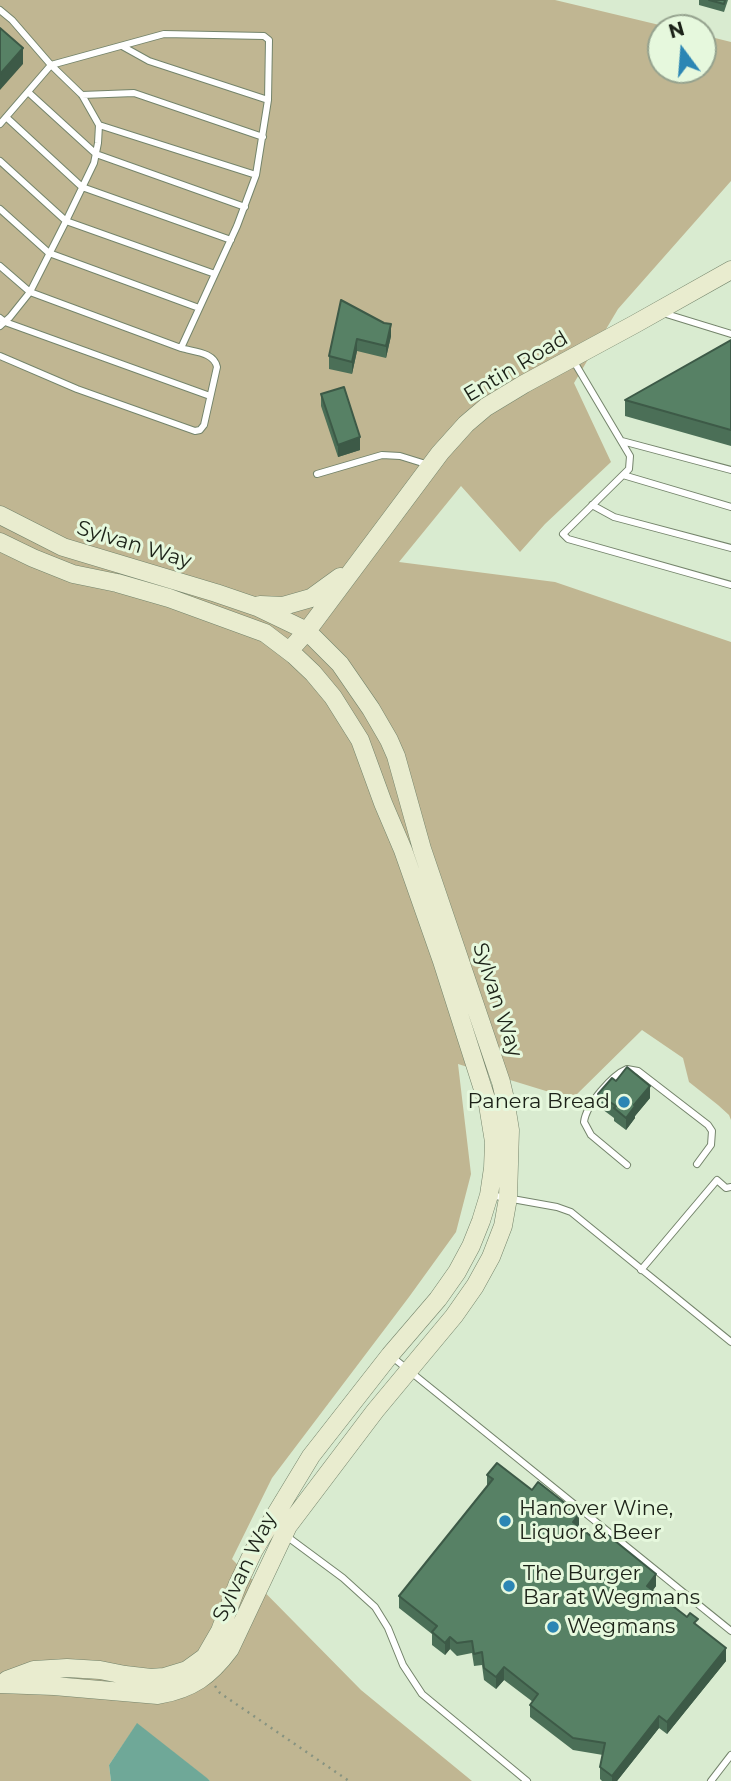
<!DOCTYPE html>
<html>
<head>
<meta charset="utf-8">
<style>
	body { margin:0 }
	#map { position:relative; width:731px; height:1781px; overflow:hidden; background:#d9ebd0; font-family:Montserrat,sans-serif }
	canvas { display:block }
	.north { position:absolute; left:647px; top:14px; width:70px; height:70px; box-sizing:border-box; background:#e6f8dd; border:2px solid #95a28e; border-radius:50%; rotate:344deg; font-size:19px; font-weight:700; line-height:28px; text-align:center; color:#1c2218 }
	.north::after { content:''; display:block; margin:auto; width:24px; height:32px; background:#2c86b4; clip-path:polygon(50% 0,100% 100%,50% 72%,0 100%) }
</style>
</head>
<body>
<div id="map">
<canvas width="731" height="1781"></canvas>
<div class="north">N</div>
</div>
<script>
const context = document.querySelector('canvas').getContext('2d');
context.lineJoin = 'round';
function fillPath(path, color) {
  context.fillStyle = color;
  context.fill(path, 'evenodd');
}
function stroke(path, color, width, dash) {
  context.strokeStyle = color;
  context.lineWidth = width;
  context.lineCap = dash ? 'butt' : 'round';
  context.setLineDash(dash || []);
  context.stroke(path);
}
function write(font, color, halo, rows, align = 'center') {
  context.font = font + ' Montserrat,sans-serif';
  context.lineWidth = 6;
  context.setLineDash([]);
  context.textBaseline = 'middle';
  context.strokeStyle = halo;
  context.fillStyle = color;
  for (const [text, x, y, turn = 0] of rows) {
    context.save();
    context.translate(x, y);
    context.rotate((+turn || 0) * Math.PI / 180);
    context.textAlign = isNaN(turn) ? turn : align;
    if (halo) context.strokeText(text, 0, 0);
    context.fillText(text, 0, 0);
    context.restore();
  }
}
fillPath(new Path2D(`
	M 0,0 L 555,0 L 672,28 L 661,28 L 661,70 L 703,70 L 703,35 L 731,42 L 731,181 L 618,309 L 574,383 L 611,462 L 545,524 L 520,552 L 461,486 L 399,562 L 555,582 L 731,642 L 731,1120 L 729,1115 L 718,1105 L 689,1082 L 683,1058 L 642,1030 L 572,1099 L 458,1064 L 471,1174 L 456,1232 L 409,1297 L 272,1478 L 232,1559 L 361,1690 L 472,1781 L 210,1781 L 137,1724 L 109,1765 L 111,1781 L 0,1781 Z`), '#c0b692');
fillPath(new Path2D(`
	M 137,1723 L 207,1778 L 210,1781 L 111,1781 L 109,1765 Z`), '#6fa898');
const lane = new Path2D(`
	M 0,10 L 12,20 L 51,65 L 82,95 L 99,125 L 98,143 L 94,163 L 66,221 L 30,292 L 10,317 L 0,326
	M 122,46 L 149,61 L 268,100
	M 28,92 L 96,154 L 245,207
	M 82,95 L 134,93 L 263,137
	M 6,117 L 82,187 L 231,240
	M 0,124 L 51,65 L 164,34 L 264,36 L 269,40 L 268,100 L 256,175 L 237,226 L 181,348 C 194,352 214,352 217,367 L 204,425 L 200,430 L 195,431 L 77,389 L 0,356
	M 99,125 L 256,175
	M 0,161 L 66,221 L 215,274
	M 0,209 L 49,253 L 199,308
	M 0,266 L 30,292 L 181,348
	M 663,313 L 731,334
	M 0,318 L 5,322 L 210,396
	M 573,360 L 630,456 L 629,469 L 563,534 L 568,539 L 731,585
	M 622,441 L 731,470
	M 317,474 L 382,455 L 400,456 L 429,465
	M 623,475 L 731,507
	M 592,505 L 614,517 L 731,548
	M 627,1165 L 591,1135 L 584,1122 C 586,1105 612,1075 627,1069 L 638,1071 L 708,1125 L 712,1131 L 711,1145 L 697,1164
	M 490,1195 L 557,1207 L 571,1212 L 731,1342
	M 641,1270 L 717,1180 L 726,1188 L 731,1187
	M 391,1356 L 731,1631
	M 285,1535 L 343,1578 L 375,1607 L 388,1628 L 403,1665 L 422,1694 L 527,1781
	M 711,1781 L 731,1755`);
const secondary = new Path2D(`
	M 0,515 L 63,547 L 216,593 L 257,607 L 307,631 L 340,664 L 371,709 L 389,740 L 396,756 L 422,849 L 501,1082 L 505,1099 L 510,1130 L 508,1198 L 503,1226 L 491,1257 L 475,1286 L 454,1316 L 375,1411 L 288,1526 L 230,1649 C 210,1676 192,1689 158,1695 L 54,1686 L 0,1684
	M 0,542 L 33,558 L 73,574 L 117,583 L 169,598 L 265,633 L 294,655 L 313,673 L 333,697 L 360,740 L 383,803 L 403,850 L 442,961 L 488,1105 L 494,1142 L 493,1168 L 489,1195 L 481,1221 L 471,1246 L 457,1272 L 438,1299 L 390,1355 L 311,1456 L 254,1550 L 237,1586 L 220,1631 L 205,1657 L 187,1670 L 164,1677 L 151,1678 L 125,1675 L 100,1670 L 67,1668 L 34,1670 L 7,1680
	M 260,605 L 283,606 L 311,598 L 340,577
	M 289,651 L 307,631 L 440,453 L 466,424 L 486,407 L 524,384 L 635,324 L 731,270`);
stroke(lane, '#74846b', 8);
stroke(secondary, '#74846b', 19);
stroke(new Path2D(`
	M 215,1686 L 220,1693 L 349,1781`), '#879380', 2.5, [2, 5]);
stroke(lane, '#fff', 6);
stroke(secondary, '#e9eccf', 18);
fillPath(new Path2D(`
	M 699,0 L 728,0 L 724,12 L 699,5 Z
	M 384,323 L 391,336 L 386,358 L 357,351 L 352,374 L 329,369 L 329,356 Z
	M 731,340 L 731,446 L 625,416 L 625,400 Z
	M 321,394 L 360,450 L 338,457 L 321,406 Z
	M 616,1081 L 650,1098 L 635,1116 L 635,1118 L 626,1130 L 614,1121 L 614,1118 L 598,1106 L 598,1094 Z
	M 487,1475 L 579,1526 L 656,1586 L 653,1590 L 698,1626 L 726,1661 L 667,1734 L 659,1728 L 617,1781 L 602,1781 L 600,1779 L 600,1767 L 603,1755 L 573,1750 L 530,1717 L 530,1705 L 533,1702 L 504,1680 L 496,1689 L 484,1680 L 482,1665 L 474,1666 L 472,1653 L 457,1656 L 450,1649 L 445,1655 L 432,1645 L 432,1634 L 399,1608 L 399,1596 L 487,1486 Z`), '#4b6f57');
fillPath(new Path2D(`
	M 23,48 L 23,64 L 0,90 L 0,74 Z
	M 391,324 L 391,336 L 386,358 L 386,346 Z
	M 357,339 L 357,351 L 352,374 L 352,362 Z
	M 360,437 L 360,450 L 338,457 L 338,445 Z
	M 650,1086 L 650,1098 L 635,1116 L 635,1118 L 626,1130 L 626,1118 L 634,1105 Z
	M 579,1514 L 579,1526 L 573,1522 Z
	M 656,1574 L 656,1586 L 647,1598 L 647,1586 Z
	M 450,1637 L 450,1649 L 445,1655 L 445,1643 Z
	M 726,1648 L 726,1661 L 667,1734 L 667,1722 Z
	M 504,1667 L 504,1680 L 496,1689 L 496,1677 Z
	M 659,1716 L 659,1728 L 617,1781 L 612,1781 L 612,1776 Z`), '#3d5a47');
const building = new Path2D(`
	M 709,0 L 725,0 L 724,4 Z
	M 0,28 L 23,48 L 0,74 Z
	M 341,300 L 384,323 L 391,324 L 386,346 L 357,339 L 352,362 L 329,356 Z
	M 731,340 L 731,430 L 625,400 Z
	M 344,387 L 360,437 L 338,445 L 321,394 Z
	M 627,1067 L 650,1086 L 634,1105 L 635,1106 L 626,1118 L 614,1108 L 616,1106 L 598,1094 L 612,1078 L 616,1081 Z
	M 497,1463 L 532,1490 L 538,1482 L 579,1514 L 573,1522 L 597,1541 L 604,1532 L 656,1574 L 647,1586 L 687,1617 L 690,1613 L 698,1619 L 694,1623 L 726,1648 L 667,1722 L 659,1716 L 612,1776 L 600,1767 L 605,1743 L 573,1738 L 530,1705 L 538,1694 L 504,1667 L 496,1677 L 484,1668 L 482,1652 L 474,1654 L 472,1641 L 457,1643 L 450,1637 L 445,1643 L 432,1632 L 437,1626 L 399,1596 L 493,1479 L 487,1475 Z`);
fillPath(building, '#578165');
stroke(building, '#3d5a47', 2);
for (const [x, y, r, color] of [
	[624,1102,7,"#2c86b4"],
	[505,1521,7,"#2c86b4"],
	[509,1586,7,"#2c86b4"],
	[553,1627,7,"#2c86b4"]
]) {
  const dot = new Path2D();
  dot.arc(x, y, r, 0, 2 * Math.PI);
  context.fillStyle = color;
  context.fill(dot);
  stroke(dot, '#e6f8dd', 2.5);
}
write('21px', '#1c2218', '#e6f8dd', [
	["Entin Road",516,367,-31],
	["Sylvan Way",134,545,17],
	["Sylvan Way",497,1000,72],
	["Sylvan Way",245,1567,-64]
]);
write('21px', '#1c2218', '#e6f8dd', [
	["Panera Bread",610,1102,"right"],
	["Hanover Wine,",519,1509],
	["Liquor & Beer",519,1533],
	["The Burger",523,1574],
	["Bar at Wegmans",523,1598],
	["Wegmans",567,1627]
], 'left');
</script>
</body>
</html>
